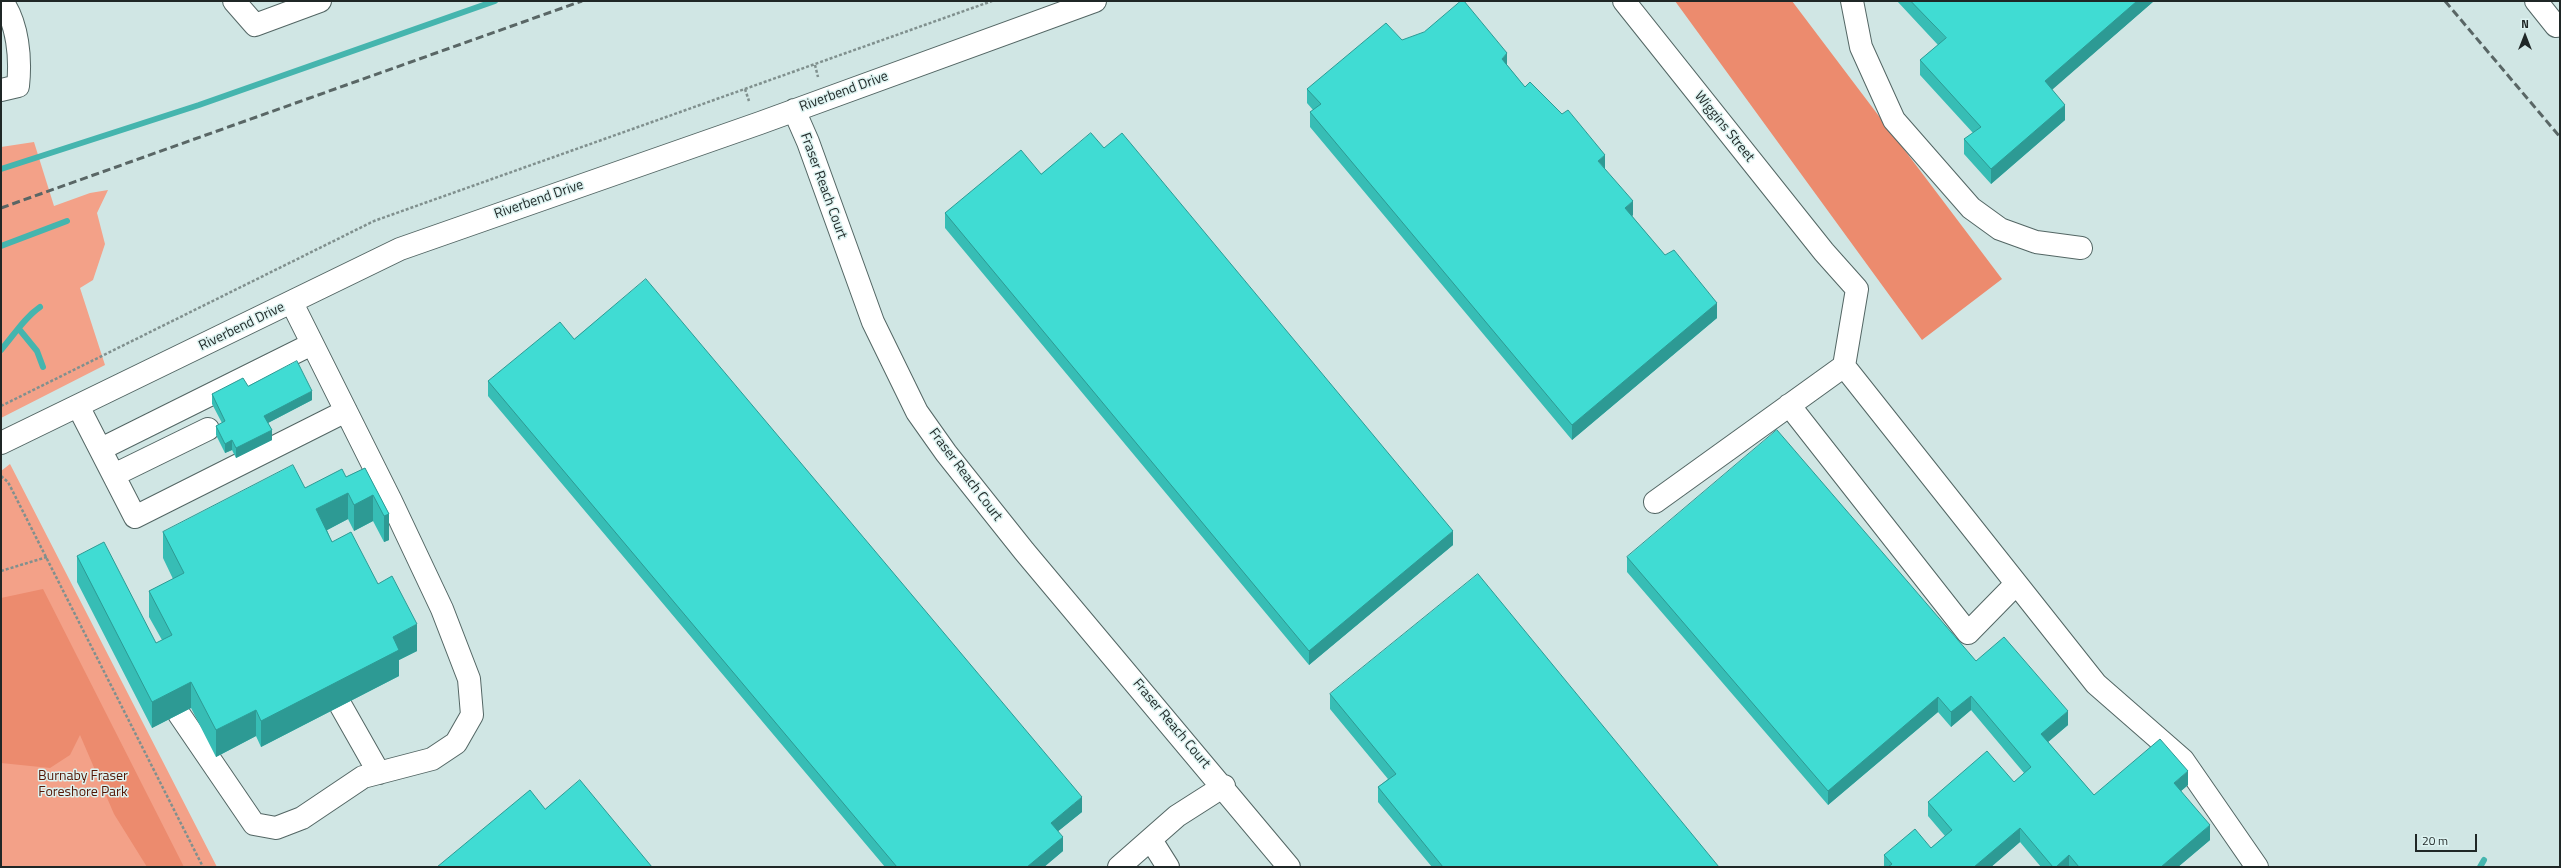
<!DOCTYPE html>
<html>
<head>
<meta charset="utf-8">
<style>
	body { margin:0 }
	#map { position:relative; width:2561px; height:868px; overflow:hidden; background:#d0e6e4; font-family:"Titillium Web",sans-serif }
	canvas { display:block }
	.frame { position:absolute; inset:0; border:2px solid #1f2726; pointer-events:none }
	.north { position:absolute; left:2505px; top:16px; width:40px; height:40px; -webkit-text-stroke:3px #ddf3f1; paint-order:stroke; rotate:0deg; font-size:11px; font-weight:700; line-height:16px; text-align:center; color:#1f2726 }
	.north::after { content:''; display:block; margin:auto; width:14px; height:18px; background:#1f2726; clip-path:polygon(50% 0,100% 100%,50% 72%,0 100%) }
	.scale { position:absolute; left:2415px; top:834px; width:62px; height:18px; box-sizing:border-box; border:2px solid #1f2726; border-top:0; padding-left:5px; font-size:12px; line-height:14px; white-space:nowrap; color:#1f2726; -webkit-text-stroke:3px #ddf3f1; paint-order:stroke }
</style>
</head>
<body>
<div id="map">
<canvas width="2561" height="868"></canvas>
<div class="frame"></div>
<div class="north">N</div>
<div class="scale">20 m</div>
</div>
<script>
const context = document.querySelector('canvas').getContext('2d');
context.lineJoin = 'round';
function fillPath(path, color) {
  context.fillStyle = color;
  context.fill(path, 'evenodd');
}
function stroke(path, color, width, dash) {
  context.strokeStyle = color;
  context.lineWidth = width;
  context.lineCap = dash ? 'butt' : 'round';
  context.setLineDash(dash || []);
  context.stroke(path);
}
function write(font, color, halo, rows, align = 'center') {
  context.font = font + ' "Titillium Web",sans-serif';
  context.lineWidth = 3;
  context.setLineDash([]);
  context.textBaseline = 'middle';
  context.strokeStyle = halo;
  context.fillStyle = color;
  for (const [text, x, y, turn = 0] of rows) {
    context.save();
    context.translate(x, y);
    context.rotate((+turn || 0) * Math.PI / 180);
    context.textAlign = isNaN(turn) ? turn : align;
    if (halo) context.strokeText(text, 0, 0);
    context.fillText(text, 0, 0);
    context.restore();
  }
}
fillPath(new Path2D(`
	M 34,142 L 54,206 L 90,193 L 108,190 L 97,213 L 105,244 L 93,280 L 80,288 L 105,365 L 1,418 L 1,147 Z
	M 10,464 L 217,867 L 1,867 L 1,471 Z`), '#f3a188');
fillPath(new Path2D(`
	M 1675,1 L 1792,1 L 2002,279 L 1922,340 Z
	M 43,589 L 184,867 L 147,867 L 114,814 L 80,735 L 70,755 L 50,768 L 1,763 L 1,598 Z`), '#ec8b6e');
stroke(new Path2D(`
	M 1,169 L 199,105 L 495,1
	M 1,246 L 67,221
	M 19,329 L 37,351 L 43,367
	M 1,350 C 14,335 24,318 40,307
	M 2480,867 L 2484,860`), '#45b5ae', 6);
const minor = new Path2D(`
	M 234,1 L 255,25 L 320,1
	M 1624,1 L 1824,252 L 1857,289 L 1844,366 L 1655,502
	M 1852,1 L 1861,47 L 1894,120 L 1971,208 L 2000,229 L 2036,242 L 2081,248
	M 2536,1 L 2556,26 L 2560,23
	M 1,90 L 18,86 C 21,58 18,24 2,1
	M 794,110 L 808,142 L 873,322 L 917,412 L 946,453 L 1024,551 L 1289,867
	M 1844,366 L 2096,684 L 2183,760 L 2257,867
	M 1789,405 L 1968,633 L 2016,584
	M 78,406 L 135,517 L 346,411
	M 1,443 L 400,249 L 760,123 L 1095,1
	M 101,449 L 312,344
	M 114,475 L 208,429
	M 341,706 L 379,773
	M 179,714 L 254,824 L 276,828 L 302,818 L 363,777 L 432,759 L 456,743 L 472,715 L 469,679 L 442,609 L 391,501 L 292,303
	M 1151,840 L 1168,867
	M 1119,867 L 1177,816 L 1224,786`);
stroke(minor, '#536664', 24);
stroke(new Path2D(`
	M 815,65 L 818,77
	M 745,89 L 749,101
	M 1,406 L 374,221 L 992,1
	M 1,476 L 8,482 L 203,867
	M 1,571 L 47,557`), '#80908e', 2.5, [3, 2]);
stroke(minor, '#fff', 22);
stroke(new Path2D(`
	M 2445,1 L 2560,137
	M 1,208 L 582,1`), '#596665', 3, [8, 4]);
fillPath(new Path2D(`
	M 1897,1 L 2154,1 L 2052,89 L 2065,120 L 1991,184 L 1964,154 L 1964,139 L 1973,133 L 1920,75 L 1920,60 L 1938,45 Z
	M 1402,40 L 1507,65 L 1525,87 L 1605,169 L 1633,215 L 1632,216 L 1717,318 L 1572,440 L 1310,127 L 1310,112 L 1313,110 L 1307,103 L 1307,89 Z
	M 1104,148 L 1453,545 L 1309,665 L 945,228 L 945,213 Z
	M 574,339 L 1082,812 L 1058,831 L 1063,851 L 1044,867 L 885,867 L 488,396 L 488,381 Z
	M 248,386 L 312,400 L 268,423 L 272,440 L 236,458 L 232,450 L 225,453 L 216,435 L 216,426 L 222,423 L 212,404 L 212,394 Z
	M 365,468 L 389,514 L 389,540 L 384,542 L 373,521 L 354,531 L 348,519 L 327,530 L 332,542 L 378,584 L 417,651 L 399,660 L 399,676 L 261,747 L 256,736 L 216,757 L 191,708 L 152,728 L 77,582 L 77,556 L 156,643 L 162,640 L 149,617 L 149,591 L 173,579 L 163,558 L 163,532 L 305,488 L 346,477 Z
	M 1627,557 L 1976,661 L 2068,725 L 2048,742 L 2094,795 L 2188,785 L 2181,791 L 2210,840 L 2178,867 L 2041,867 L 2020,842 L 1991,867 L 1884,867 L 1884,855 L 1931,848 L 1945,836 L 1928,816 L 1928,802 L 2014,782 L 2024,773 L 1971,710 L 1951,727 L 1938,712 L 1828,805 L 1627,572 Z
	M 1330,694 L 1719,867 L 1432,867 L 1378,802 L 1378,787 L 1388,779 L 1330,709 Z`), '#37bdb5');
fillPath(new Path2D(`
	M 2137,1 L 2154,1 L 2045,96 L 2045,81 Z
	M 1507,53 L 1507,68 L 1502,59 Z
	M 2065,105 L 2065,120 L 1991,184 L 1991,169 Z
	M 1605,155 L 1605,169 L 1598,161 Z
	M 1633,201 L 1633,215 L 1625,223 L 1625,208 Z
	M 1717,303 L 1717,318 L 1572,440 L 1572,425 Z
	M 312,391 L 312,400 L 264,425 L 264,416 Z
	M 272,430 L 272,440 L 236,458 L 236,448 Z
	M 232,440 L 232,450 L 225,453 L 225,444 Z
	M 348,493 L 348,519 L 316,536 L 316,509 Z
	M 373,495 L 373,521 L 354,531 L 354,505 Z
	M 389,514 L 389,540 L 384,542 L 384,516 Z
	M 1453,531 L 1453,545 L 1309,665 L 1309,651 Z
	M 417,624 L 417,651 L 399,660 L 399,676 L 261,747 L 261,721 L 393,637 Z
	M 191,682 L 191,708 L 152,728 L 152,702 Z
	M 1971,696 L 1971,710 L 1951,727 L 1951,712 Z
	M 1938,697 L 1938,712 L 1828,805 L 1828,791 Z
	M 256,710 L 256,736 L 216,757 L 216,730 Z
	M 2068,711 L 2068,725 L 2041,748 L 2041,734 Z
	M 2188,771 L 2188,785 L 2174,797 L 2174,783 Z
	M 1082,797 L 1082,812 L 1051,837 L 1051,823 Z
	M 2210,825 L 2210,840 L 2178,867 L 2161,867 Z
	M 2020,828 L 2020,842 L 1991,867 L 1974,867 Z
	M 1063,837 L 1063,851 L 1044,867 L 1027,867 Z
	M 2069,855 L 2069,867 L 2056,867 Z`), '#2d9a94');
const building = new Path2D(`
	M 1461,1 L 1464,1 L 1507,53 L 1502,59 L 1525,87 L 1530,82 L 1562,114 L 1568,110 L 1605,155 L 1598,161 L 1633,201 L 1625,208 L 1665,255 L 1674,250 L 1717,303 L 1572,425 L 1310,112 L 1321,104 L 1307,89 L 1386,23 L 1402,40 L 1424,32 Z
	M 1911,1 L 2137,1 L 2045,81 L 2065,105 L 1991,169 L 1964,139 L 1981,127 L 1920,60 L 1946,38 Z
	M 1091,133 L 1104,148 L 1122,133 L 1453,531 L 1309,651 L 945,213 L 1021,150 L 1041,174 Z
	M 646,279 L 1082,797 L 1051,823 L 1063,837 L 1027,867 L 897,867 L 488,381 L 560,322 L 574,339 Z
	M 297,361 L 312,391 L 264,416 L 272,430 L 236,448 L 232,440 L 225,444 L 216,426 L 225,421 L 212,394 L 243,378 L 248,386 Z
	M 1777,430 L 1976,661 L 2004,637 L 2068,711 L 2041,734 L 2094,795 L 2160,739 L 2188,771 L 2174,783 L 2210,825 L 2161,867 L 2079,867 L 2069,855 L 2056,867 L 2053,867 L 2020,828 L 1974,867 L 1888,867 L 1892,864 L 1884,855 L 1915,829 L 1931,848 L 1952,830 L 1928,802 L 1987,751 L 2014,782 L 2031,767 L 1971,696 L 1951,712 L 1938,697 L 1828,791 L 1627,557 Z
	M 293,465 L 305,488 L 342,469 L 346,477 L 365,468 L 389,514 L 384,516 L 373,495 L 354,505 L 348,493 L 316,509 L 332,542 L 351,532 L 378,584 L 392,576 L 417,624 L 393,637 L 399,650 L 261,721 L 256,710 L 216,730 L 191,682 L 152,702 L 77,556 L 104,542 L 156,643 L 172,635 L 149,591 L 184,573 L 163,532 Z
	M 1478,574 L 1719,867 L 1443,867 L 1378,787 L 1396,774 L 1330,694 Z
	M 580,780 L 652,867 L 437,867 L 530,790 L 545,809 Z`);
fillPath(building, '#40dcd3');
stroke(building, '#2d9a94', 1);
write('14px', '#1f2726', '#ddf3f1', [
	["Riverbend Drive",844,92,-20],
	["Wiggins Street",1724,127,51],
	["Fraser Reach Court",823,186,70],
	["Riverbend Drive",539,200,-19],
	["Riverbend Drive",242,327,-26],
	["Fraser Reach Court",965,475,53],
	["Fraser Reach Court",1171,724,50]
]);
write('14px', '#531604', '#ddf3f1', [
	["Burnaby Fraser",83,777],
	["Foreshore Park",83,793]
]);
</script>
</body>
</html>
